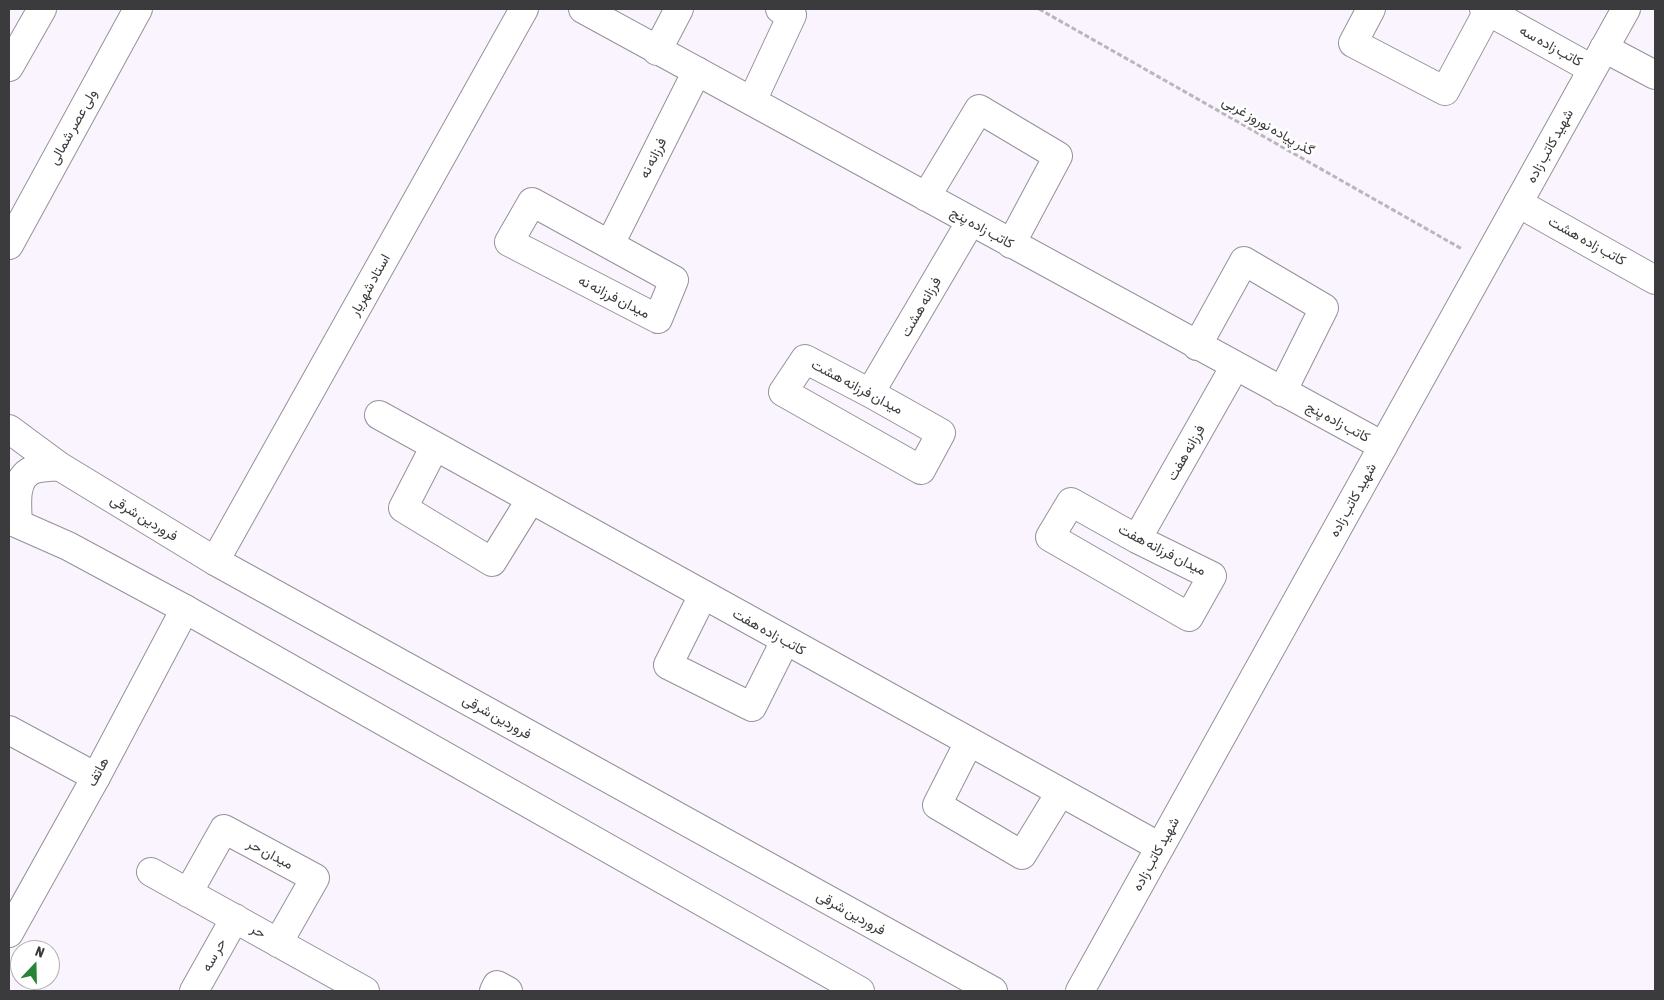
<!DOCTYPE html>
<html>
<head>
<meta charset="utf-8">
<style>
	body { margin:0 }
	#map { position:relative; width:1664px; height:1000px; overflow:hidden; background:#f9f4fd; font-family:"Asap Condensed",sans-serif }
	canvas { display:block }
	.frame { position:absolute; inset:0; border:10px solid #3b3a3d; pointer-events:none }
	.north { position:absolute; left:10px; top:940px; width:50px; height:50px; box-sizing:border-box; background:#fff; border:1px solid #b1b0b1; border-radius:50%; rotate:21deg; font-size:14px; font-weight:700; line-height:20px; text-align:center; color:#3b3a3d }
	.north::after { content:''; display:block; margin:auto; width:18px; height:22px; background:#288536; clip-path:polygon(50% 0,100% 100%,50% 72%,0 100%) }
</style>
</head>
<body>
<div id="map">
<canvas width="1664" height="1000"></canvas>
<div class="frame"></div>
<div class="north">N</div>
</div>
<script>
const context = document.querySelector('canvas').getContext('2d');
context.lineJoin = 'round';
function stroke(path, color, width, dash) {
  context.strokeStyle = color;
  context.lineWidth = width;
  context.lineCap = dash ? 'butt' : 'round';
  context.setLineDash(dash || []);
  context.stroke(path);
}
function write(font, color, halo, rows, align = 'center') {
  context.font = font + ' "Asap Condensed",Vazirmatn,sans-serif';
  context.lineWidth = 5;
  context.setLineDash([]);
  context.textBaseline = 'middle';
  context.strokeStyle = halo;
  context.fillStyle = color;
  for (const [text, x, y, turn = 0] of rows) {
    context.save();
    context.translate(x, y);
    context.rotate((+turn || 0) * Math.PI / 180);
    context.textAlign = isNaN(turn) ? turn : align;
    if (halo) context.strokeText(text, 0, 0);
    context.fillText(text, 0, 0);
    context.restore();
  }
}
const minor = new Path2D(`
	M 583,9 L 1383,446
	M 1371,9 L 1353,43 L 1445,91 L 1488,11
	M 1484,9 L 1592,69
	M 1604,48 L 1655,75
	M 657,51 L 679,9
	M 752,101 L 792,15 L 780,9
	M 926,197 L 979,109 L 1058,156 L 1011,244
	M 532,202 L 674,280 L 658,319 L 509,242 Z
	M 1518,203 L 1655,280
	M 610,244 L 697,71
	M 1197,346 L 1244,261 L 1324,308 L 1282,392
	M 805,359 L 870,393 L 941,433 L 921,470 L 783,392 Z
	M 870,393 L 971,221
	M 379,415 L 1160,847
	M 435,446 L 403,508 L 492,562 L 531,499
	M 1071,502 L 1137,539 L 1212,576 L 1189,617 L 1050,537 Z
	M 1137,539 L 1235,366
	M 703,595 L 668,665 L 752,707 L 785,641
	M 9,730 L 96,777
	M 969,742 L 937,805 L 1022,855 L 1060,793
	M 151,872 L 365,991
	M 188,893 L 224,829 L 315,878 L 278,943
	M 194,991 L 235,918
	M 494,991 L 497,985 L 508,991`);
const tertiary = new Path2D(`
	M 215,561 L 524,9
	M 9,933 L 96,777 L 185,609
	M 1080,991 L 1626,9`);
const secondary = new Path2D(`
	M 9,67 L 42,9
	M 9,245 L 138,9
	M 9,429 L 59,466 L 215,561 L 993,991
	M 9,520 L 68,546 L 185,609 L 860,991
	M 18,523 C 17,505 13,476 35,469 C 42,467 51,467 59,466`);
stroke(minor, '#959199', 30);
stroke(tertiary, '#959199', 30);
stroke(secondary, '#959199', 30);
stroke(new Path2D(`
	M 1039,9 L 1462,249`), '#bab6be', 3, [5, 2.5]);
stroke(minor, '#fff', 28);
stroke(tertiary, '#fff', 28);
stroke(secondary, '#fff', 28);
write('14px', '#3b3a3d', '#fff', [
	["کاتب زاده سه",1551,46,29],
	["گذر پیاده نوروز غربی",1268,126,30],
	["ولی عصر شمالی",73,127,-61],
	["شهید کاتب زاده",1550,146,-61],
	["فرزانه نه",653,158,-63],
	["کاتب زاده پنج",982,228,29],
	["کاتب زاده هشت",1587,241,29],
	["استاد شهریار",370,285,-61],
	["میدان فرزانه نه",614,297,27],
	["فرزانه هشت",921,307,-60],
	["میدان فرزانه هشت",857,387,28],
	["کاتب زاده پنج",1338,422,28],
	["فرزانه هفت",1186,453,-60],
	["شهید کاتب زاده",1353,500,-61],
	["فروردین شرقی",144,518,31],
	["میدان فرزانه هفت",1162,550,27],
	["کاتب زاده هفت",769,632,29],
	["فروردین شرقی",497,717,29],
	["هاتف",98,772,-62],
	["میدان حر",270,854,28],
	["شهید کاتب زاده",1156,854,-61],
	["فروردین شرقی",851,913,29],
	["حر",258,931,29],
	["حر سه",214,955,-61]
]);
</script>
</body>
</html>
